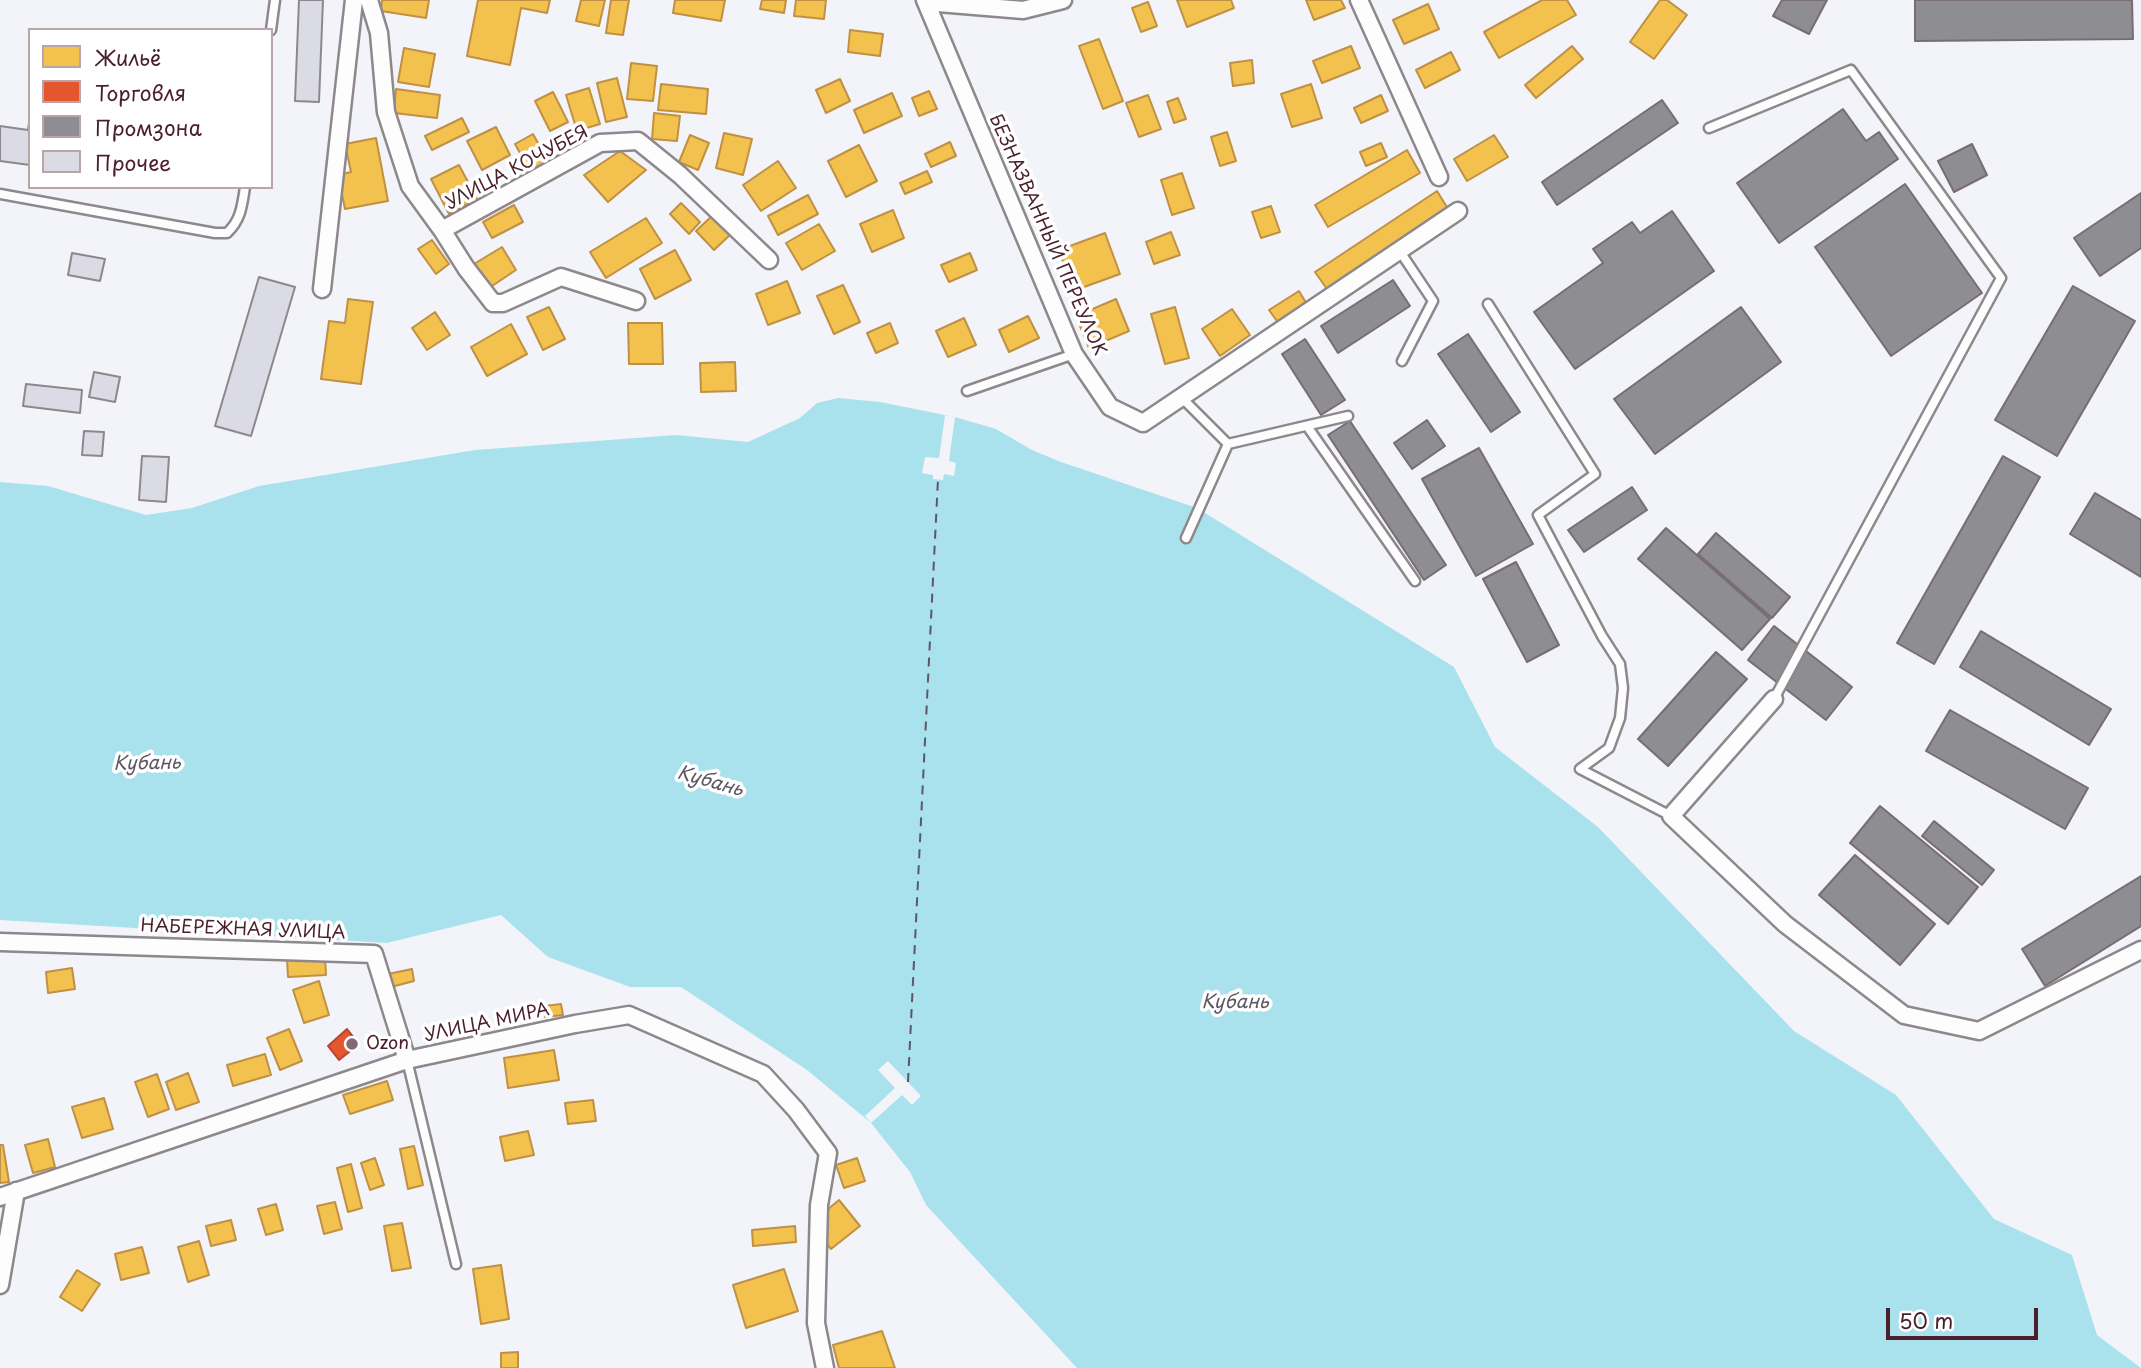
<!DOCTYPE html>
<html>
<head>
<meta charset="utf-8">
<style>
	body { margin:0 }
	#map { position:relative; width:2141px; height:1368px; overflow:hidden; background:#f2f4fa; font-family:"Playpen Sans",sans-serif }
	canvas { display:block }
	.legend { position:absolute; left:28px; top:28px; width:245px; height:161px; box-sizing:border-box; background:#fff; border:2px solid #b7a5aa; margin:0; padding:9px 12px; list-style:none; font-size:21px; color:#4a1f2b }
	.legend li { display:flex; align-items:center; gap:14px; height:35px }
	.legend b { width:35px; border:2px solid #b7a5aa }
	.scale { position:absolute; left:1886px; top:1308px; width:152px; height:32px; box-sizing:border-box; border:4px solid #4a1f2b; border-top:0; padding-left:9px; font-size:21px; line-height:24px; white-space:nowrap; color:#4a1f2b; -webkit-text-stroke:5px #fff; paint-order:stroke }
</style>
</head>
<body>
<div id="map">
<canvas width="2141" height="1368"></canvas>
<ul class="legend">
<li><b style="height:19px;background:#f2c14e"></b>Жильё</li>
<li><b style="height:19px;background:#e4572e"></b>Торговля</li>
<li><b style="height:19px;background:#8d8d92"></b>Промзона</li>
<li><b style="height:19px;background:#dbdbe6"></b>Прочее</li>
</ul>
<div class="scale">50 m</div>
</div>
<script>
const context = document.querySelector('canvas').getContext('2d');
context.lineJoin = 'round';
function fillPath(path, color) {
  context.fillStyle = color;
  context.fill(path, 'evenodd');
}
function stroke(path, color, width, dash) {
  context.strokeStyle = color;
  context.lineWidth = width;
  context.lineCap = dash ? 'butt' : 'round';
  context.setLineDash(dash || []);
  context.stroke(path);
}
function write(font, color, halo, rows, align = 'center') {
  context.font = font + ' "Playpen Sans",sans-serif';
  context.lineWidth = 7;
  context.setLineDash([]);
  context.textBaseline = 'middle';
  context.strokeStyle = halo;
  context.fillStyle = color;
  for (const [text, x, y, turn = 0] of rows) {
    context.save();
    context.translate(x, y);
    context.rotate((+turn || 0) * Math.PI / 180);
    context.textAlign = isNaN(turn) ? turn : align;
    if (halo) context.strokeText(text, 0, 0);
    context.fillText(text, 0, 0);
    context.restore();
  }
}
fillPath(new Path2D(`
	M 838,398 L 880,402 L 955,417 L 996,429 L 1032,450 L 1061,462 L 1197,508 L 1454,667 L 1495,747 L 1598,827 L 1794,1031 L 1896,1095 L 1994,1219 L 2072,1255 L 2097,1335 L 2141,1368 L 1077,1368 L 926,1205 L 910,1172 L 871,1123 L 807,1070 L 681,987 L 630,987 L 548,957 L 501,915 L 387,943 L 0,920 L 0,482 L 48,486 L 146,515 L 192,508 L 259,486 L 475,450 L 676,435 L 748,442 L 800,418 L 817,403 Z`), '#a9e2ed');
fillPath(new Path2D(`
	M 945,415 L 955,417 L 949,461 L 956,463 L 954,476 L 944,474 L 943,480 L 933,479 L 933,475 L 922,473 L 925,457 L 939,458 Z
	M 888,1061 L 921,1096 L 912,1105 L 902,1095 L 871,1123 L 865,1116 L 895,1088 L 878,1070 Z`), '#f2f4fa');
const homes = new Path2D(`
	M 382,0 L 429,0 L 426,18 L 381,11 Z
	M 478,0 L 550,0 L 547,13 L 521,8 L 510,65 L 467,56 Z
	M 581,0 L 605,0 L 599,26 L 576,21 Z
	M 611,0 L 629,0 L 623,35 L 606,33 Z
	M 675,0 L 725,0 L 721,21 L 673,13 Z
	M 762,0 L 786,0 L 784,13 L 760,9 Z
	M 796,0 L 826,0 L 824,19 L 794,16 Z
	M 1177,0 L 1231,0 L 1234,8 L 1187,27 Z
	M 1306,0 L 1341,0 L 1345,8 L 1314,20 Z
	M 1542,0 L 1567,0 L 1576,15 L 1499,58 L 1484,32 Z
	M 1660,0 L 1667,0 L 1687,15 L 1654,59 L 1630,42 Z
	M 1148,2 L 1157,26 L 1141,32 L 1132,8 Z
	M 1428,4 L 1439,29 L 1404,44 L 1393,20 Z
	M 850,30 L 883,34 L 880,56 L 848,52 Z
	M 1099,39 L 1123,101 L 1103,109 L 1079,46 Z
	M 1351,46 L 1360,68 L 1322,83 L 1313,61 Z
	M 1572,46 L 1583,59 L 1536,98 L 1525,85 Z
	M 404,48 L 435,54 L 429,87 L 398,82 Z
	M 1451,52 L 1460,70 L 1425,88 L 1416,70 Z
	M 1252,60 L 1254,83 L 1233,86 L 1230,63 Z
	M 631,63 L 657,66 L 653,101 L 627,99 Z
	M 617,78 L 627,117 L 606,122 L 597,83 Z
	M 840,79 L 850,101 L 826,113 L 816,90 Z
	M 661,84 L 708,89 L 706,114 L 658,110 Z
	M 1311,84 L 1322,118 L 1292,127 L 1281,94 Z
	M 589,88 L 600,124 L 577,131 L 566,95 Z
	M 396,89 L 440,95 L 437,118 L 394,113 Z
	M 929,91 L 937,109 L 919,116 L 912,98 Z
	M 553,92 L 568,122 L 550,131 L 535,101 Z
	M 892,93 L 902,116 L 864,133 L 854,110 Z
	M 1148,95 L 1161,129 L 1139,137 L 1126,103 Z
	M 1381,95 L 1388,111 L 1361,123 L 1354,108 Z
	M 1178,98 L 1186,119 L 1174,123 L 1167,102 Z
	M 654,113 L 680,116 L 677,141 L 652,139 Z
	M 462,118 L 469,132 L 432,150 L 425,136 Z
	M 496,127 L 510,155 L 482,170 L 467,141 Z
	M 1227,132 L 1236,161 L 1220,166 L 1211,137 Z
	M 724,133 L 752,139 L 743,175 L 716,168 Z
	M 533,134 L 549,163 L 531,173 L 515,144 Z
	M 690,135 L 709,143 L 698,170 L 679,162 Z
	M 1494,135 L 1508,157 L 1467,181 L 1454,159 Z
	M 376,138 L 388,201 L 345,209 L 338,175 L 351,172 L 345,144 Z
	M 950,142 L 956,156 L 931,167 L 925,154 Z
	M 1381,143 L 1387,157 L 1366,166 L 1360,152 Z
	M 859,145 L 877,181 L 846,197 L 828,161 Z
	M 1407,150 L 1420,173 L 1328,227 L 1315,205 Z
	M 620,151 L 646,170 L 608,202 L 584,175 Z
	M 778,161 L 796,188 L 761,211 L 743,185 Z
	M 459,165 L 477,199 L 449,214 L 431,179 Z
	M 927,171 L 932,182 L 905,194 L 900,183 Z
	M 1182,173 L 1194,208 L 1172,215 L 1161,180 Z
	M 1437,191 L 1450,212 L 1329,292 L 1315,272 Z
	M 808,195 L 818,214 L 778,235 L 768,216 Z
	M 681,203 L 700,222 L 689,234 L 670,214 Z
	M 514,205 L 523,222 L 492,238 L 483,222 Z
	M 1271,206 L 1280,232 L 1261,238 L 1252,212 Z
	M 893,210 L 904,238 L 872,252 L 860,224 Z
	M 713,215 L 731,234 L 714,250 L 696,231 Z
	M 646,218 L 662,243 L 606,278 L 590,252 Z
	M 819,224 L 835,251 L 802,270 L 786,243 Z
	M 1171,232 L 1180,255 L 1154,264 L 1146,242 Z
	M 1105,233 L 1120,274 L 1073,291 L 1059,250 Z
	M 432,240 L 449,264 L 436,274 L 418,249 Z
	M 502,247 L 516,270 L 489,288 L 474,264 Z
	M 675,250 L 691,280 L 655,299 L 640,269 Z
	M 970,253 L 977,270 L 949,282 L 941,265 Z
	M 787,281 L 800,313 L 768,325 L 756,294 Z
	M 843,285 L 860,322 L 834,334 L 817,296 Z
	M 1299,291 L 1308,306 L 1279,324 L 1269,310 Z
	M 348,299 L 373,302 L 361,384 L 321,379 L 329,321 L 345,323 Z
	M 1116,299 L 1129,331 L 1089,348 L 1076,316 Z
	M 549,307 L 565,339 L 543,350 L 527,317 Z
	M 1175,307 L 1189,358 L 1165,364 L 1151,314 Z
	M 1232,309 L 1250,335 L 1220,356 L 1202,329 Z
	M 435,312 L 450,335 L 427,350 L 412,328 Z
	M 1028,316 L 1039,338 L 1009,352 L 999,330 Z
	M 964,318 L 976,345 L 948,357 L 936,331 Z
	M 628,323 L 662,323 L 663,364 L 629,364 Z
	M 890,323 L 898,343 L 876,353 L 867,333 Z
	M 511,324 L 527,354 L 487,376 L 471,347 Z
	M 735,362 L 736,391 L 701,392 L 700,363 Z
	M 325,957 L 326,975 L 288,977 L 287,959 Z
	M 72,968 L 75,989 L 48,993 L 46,972 Z
	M 412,969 L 414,981 L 391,987 L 388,974 Z
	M 319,981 L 329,1015 L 304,1023 L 293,990 Z
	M 561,1004 L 563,1015 L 545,1017 L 544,1006 Z
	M 289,1029 L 302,1061 L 280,1070 L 267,1038 Z
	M 554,1050 L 559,1080 L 508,1088 L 504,1058 Z
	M 265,1054 L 271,1075 L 233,1086 L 227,1065 Z
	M 188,1073 L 199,1102 L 176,1110 L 166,1082 Z
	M 157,1074 L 169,1109 L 148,1117 L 135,1082 Z
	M 387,1081 L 393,1100 L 350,1114 L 343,1095 Z
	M 104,1098 L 113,1129 L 82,1138 L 72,1107 Z
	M 593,1100 L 596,1121 L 568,1124 L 565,1103 Z
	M 528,1131 L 534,1155 L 505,1161 L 500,1137 Z
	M 48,1139 L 55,1167 L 33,1173 L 25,1145 Z
	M 0,1145 L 3,1145 L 9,1182 L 0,1183 Z
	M 414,1146 L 423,1185 L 408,1189 L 400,1149 Z
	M 375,1158 L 384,1185 L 370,1190 L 361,1163 Z
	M 857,1158 L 865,1181 L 844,1188 L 836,1165 Z
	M 351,1164 L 362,1208 L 348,1212 L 337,1168 Z
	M 839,1200 L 860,1226 L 831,1249 L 810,1224 Z
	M 335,1202 L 342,1229 L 324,1234 L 317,1206 Z
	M 276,1204 L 283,1230 L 266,1235 L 258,1209 Z
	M 231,1220 L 236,1240 L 211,1246 L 206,1226 Z
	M 402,1223 L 411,1268 L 392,1271 L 384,1226 Z
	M 795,1226 L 796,1242 L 753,1246 L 752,1230 Z
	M 199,1241 L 209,1275 L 188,1282 L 178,1247 Z
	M 142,1247 L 149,1273 L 121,1280 L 115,1254 Z
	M 501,1265 L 509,1319 L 481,1324 L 473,1269 Z
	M 784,1269 L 798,1311 L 746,1328 L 733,1285 Z
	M 77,1270 L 100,1284 L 82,1311 L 60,1297 Z
	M 882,1331 L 895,1368 L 839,1368 L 833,1345 Z
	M 518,1352 L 518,1368 L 501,1368 L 501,1353 Z`);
fillPath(homes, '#f2c14e');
stroke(homes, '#c09044', 2);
const shops = new Path2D(`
	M 347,1029 L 359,1044 L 339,1060 L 328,1046 Z`);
fillPath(shops, '#e4572e');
stroke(shops, '#b6462d', 2);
const industry = new Path2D(`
	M 1782,0 L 1827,0 L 1809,34 L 1773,16 Z
	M 1915,0 L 2132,0 L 2133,39 L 1915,41 Z
	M 1662,100 L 1678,123 L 1557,205 L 1542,182 Z
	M 1843,109 L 1866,141 L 1879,132 L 1898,159 L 1779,243 L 1737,183 Z
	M 1972,144 L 1987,175 L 1954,192 L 1938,161 Z
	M 1905,184 L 1982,293 L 1891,356 L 1815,247 Z
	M 2141,193 L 2141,248 L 2100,276 L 2074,238 Z
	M 1672,211 L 1714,271 L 1575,369 L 1534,312 L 1603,263 L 1593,249 L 1632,222 L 1640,233 Z
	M 1393,280 L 1410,306 L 1338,353 L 1321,326 Z
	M 2073,286 L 2135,321 L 2057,456 L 1995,420 Z
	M 1741,307 L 1781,362 L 1655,454 L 1614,399 Z
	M 1468,334 L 1520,412 L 1491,432 L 1438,354 Z
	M 1305,339 L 1345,400 L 1321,415 L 1282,354 Z
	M 1427,420 L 1445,446 L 1412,469 L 1394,443 Z
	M 1350,421 L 1446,565 L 1424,580 L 1328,435 Z
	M 1479,448 L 1533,544 L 1476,576 L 1422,479 Z
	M 2003,456 L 2040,477 L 1934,664 L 1897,643 Z
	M 1632,487 L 1647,510 L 1584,552 L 1568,530 Z
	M 2095,493 L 2141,520 L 2141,577 L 2070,534 Z
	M 1666,528 L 1770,619 L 1742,650 L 1638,559 Z
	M 1716,533 L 1790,597 L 1772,618 L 1698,554 Z
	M 1516,562 L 1559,645 L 1527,662 L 1483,579 Z
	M 1774,626 L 1852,687 L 1826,720 L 1748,660 Z
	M 1981,631 L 2111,709 L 2089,745 L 1960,667 Z
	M 1716,652 L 1747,679 L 1668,766 L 1638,739 Z
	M 1950,710 L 2088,788 L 2065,829 L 1926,751 Z
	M 1880,806 L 1978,887 L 1948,924 L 1850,843 Z
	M 1934,821 L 1994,870 L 1982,885 L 1922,836 Z
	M 1855,855 L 1935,924 L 1900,965 L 1819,895 Z
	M 2141,876 L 2141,926 L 2045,986 L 2022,949 Z`);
fillPath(industry, '#8d8d92');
stroke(industry, '#796c73', 2);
stroke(new Path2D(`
	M 908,1082 L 938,479`), '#5d5763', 2, [9, 7]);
const building = new Path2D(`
	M 299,0 L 323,0 L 319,102 L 295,101 Z
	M 30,116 L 30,165 L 0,161 L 0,126 L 28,130 Z
	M 72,253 L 105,259 L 100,281 L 68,275 Z
	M 259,277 L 295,287 L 251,436 L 215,426 Z
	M 94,372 L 120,377 L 115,402 L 89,397 Z
	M 26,384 L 82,390 L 80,413 L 23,406 Z
	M 84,431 L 104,432 L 102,456 L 82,455 Z
	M 142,456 L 169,457 L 166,502 L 139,500 Z`);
fillPath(building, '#dbdbe6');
stroke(building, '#8e878b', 2);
const lane = new Path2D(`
	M 271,30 L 275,0
	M 1709,128 L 1851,70 L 2001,278 L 1774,699
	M 0,194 L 215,233 L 227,233 C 241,220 242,206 245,187
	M 1399,250 L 1433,301 L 1402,361
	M 1488,304 L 1595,474 L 1538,515 L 1602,636 L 1620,664 L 1623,688 L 1620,718 L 1609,748 L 1580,769 L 1671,816
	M 967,391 L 1074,354
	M 1181,397 L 1228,444 L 1348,416
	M 1307,426 L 1415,581
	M 1186,538 L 1228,444
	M 407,1060 L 456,1264`);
const street = new Path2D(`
	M 369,0 L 379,33 L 386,112 L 410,186 L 442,230 L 600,143 L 638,141 L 680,175 L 769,260
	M 925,0 L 1074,354 L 1110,407 L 1143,423 L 1458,211
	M 1359,0 L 1439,177
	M 926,2 L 1023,10 L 1063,0
	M 442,230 L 466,268 L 493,303 L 503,303 L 561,277 L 636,301
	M 322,289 L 354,0
	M 1774,699 L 1671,816 L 1785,924 L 1904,1015 L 1979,1031 L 2141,950
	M 0,942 L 374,954 L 407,1060
	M 0,1197 L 407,1060 L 575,1024 L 629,1015 L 763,1074 L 796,1110 L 828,1153 L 819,1205 L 816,1323 L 825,1368
	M 0,1285 L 16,1191`);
stroke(lane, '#8e878b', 13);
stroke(street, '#8e878b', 21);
stroke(lane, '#fdfdfe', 8);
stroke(street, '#fdfdfe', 16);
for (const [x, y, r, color] of [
	[352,1044,7,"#856a73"]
]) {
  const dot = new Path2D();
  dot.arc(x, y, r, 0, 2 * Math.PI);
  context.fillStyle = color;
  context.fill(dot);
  stroke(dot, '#fff', 2.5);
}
write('18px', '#4a1f2b', '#fff', [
	["УЛИЦА КОЧУБЕЯ",517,168,-28],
	["БЕЗНАЗВАННЫЙ ПЕРЕУЛОК",1047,235,66],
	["НАБЕРЕЖНАЯ УЛИЦА",243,930,2],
	["УЛИЦА МИРА",487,1023,-12]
]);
write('18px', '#4a1f2b', '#fff', [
	["Ozon",366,1044]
], 'left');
write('italic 19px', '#5d5763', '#fff', [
	["Кубань",147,764,-1],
	["Кубань",710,782,16],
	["Кубань",1235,1003]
]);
</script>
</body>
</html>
